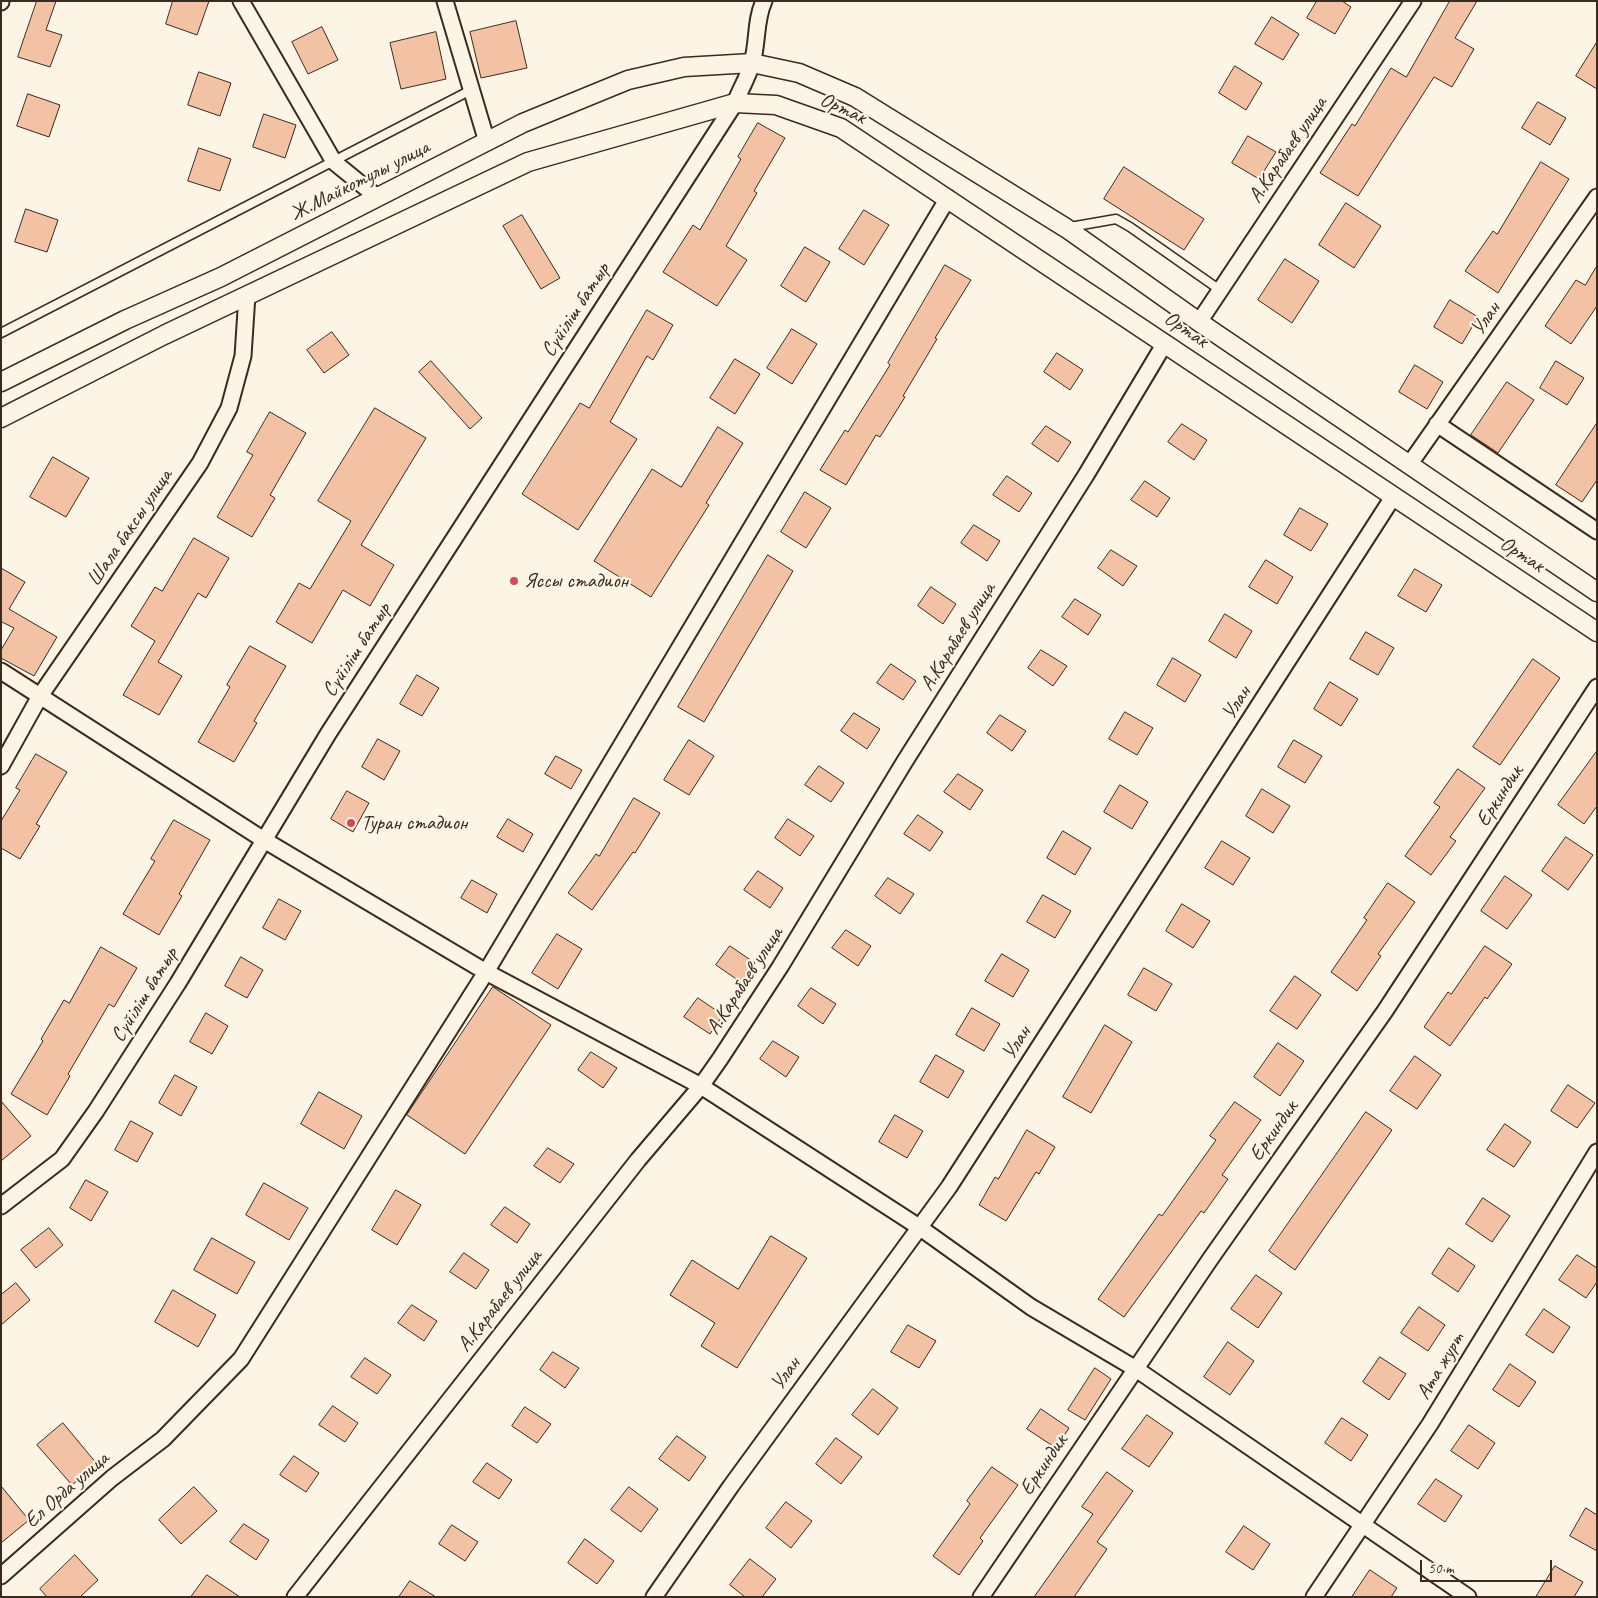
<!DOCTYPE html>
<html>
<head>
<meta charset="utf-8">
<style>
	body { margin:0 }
	#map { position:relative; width:1598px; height:1598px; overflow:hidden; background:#fcf5e5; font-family:Caveat,sans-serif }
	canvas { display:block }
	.frame { position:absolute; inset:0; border:2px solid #3b2a1e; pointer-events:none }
	.scale { position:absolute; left:1420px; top:1560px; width:132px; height:22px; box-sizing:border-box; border:2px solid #3b2a1e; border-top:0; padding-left:6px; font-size:15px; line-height:18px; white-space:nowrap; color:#3b2a1e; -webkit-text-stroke:4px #fcf5e5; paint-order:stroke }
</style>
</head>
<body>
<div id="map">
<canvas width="1598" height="1598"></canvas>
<div class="frame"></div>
<div class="scale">50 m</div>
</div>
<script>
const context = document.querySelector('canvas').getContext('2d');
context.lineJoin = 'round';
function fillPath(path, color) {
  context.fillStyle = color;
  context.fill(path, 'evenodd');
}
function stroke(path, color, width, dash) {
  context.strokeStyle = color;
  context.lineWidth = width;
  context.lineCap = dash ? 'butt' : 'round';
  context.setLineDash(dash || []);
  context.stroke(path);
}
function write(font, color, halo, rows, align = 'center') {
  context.font = font + ' Caveat,sans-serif';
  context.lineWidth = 4.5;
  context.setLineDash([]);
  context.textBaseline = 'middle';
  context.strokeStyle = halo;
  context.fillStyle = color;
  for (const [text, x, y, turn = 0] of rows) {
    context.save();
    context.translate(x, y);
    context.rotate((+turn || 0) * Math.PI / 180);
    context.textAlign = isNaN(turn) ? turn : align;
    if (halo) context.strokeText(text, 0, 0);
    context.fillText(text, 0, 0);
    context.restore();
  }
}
const building = new Path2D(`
	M 37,1 L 56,1 L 46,30 L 62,35 L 50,67 L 18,57 Z
	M 173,1 L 209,1 L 197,35 L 166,24 Z
	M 1317,1 L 1342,1 L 1351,7 L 1335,34 L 1307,18 Z
	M 1450,1 L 1477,1 L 1455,38 L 1474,49 L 1452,87 L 1434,77 L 1358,196 L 1320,173 L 1352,124 L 1355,126 L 1391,68 L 1406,77 Z
	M 1272,17 L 1299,34 L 1283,60 L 1255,44 Z
	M 516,21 L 527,68 L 481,78 L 470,32 Z
	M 322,27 L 338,60 L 308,74 L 292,42 Z
	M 436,32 L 446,79 L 401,89 L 390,43 Z
	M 1597,42 L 1597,89 L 1576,76 Z
	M 1235,66 L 1262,83 L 1246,110 L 1219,93 Z
	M 199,72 L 231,83 L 220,116 L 188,105 Z
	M 28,94 L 60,105 L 49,137 L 17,126 Z
	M 1538,102 L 1566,118 L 1550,145 L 1522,128 Z
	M 264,114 L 296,125 L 285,158 L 253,147 Z
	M 758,123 L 785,138 L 754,191 L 757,193 L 726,246 L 747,260 L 717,306 L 663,272 L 693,225 L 700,230 L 741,159 L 738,157 Z
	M 1248,136 L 1276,152 L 1259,179 L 1232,163 Z
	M 199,148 L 231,159 L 220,191 L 188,181 Z
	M 1541,162 L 1569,179 L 1498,293 L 1465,271 L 1493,231 L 1497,234 Z
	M 1124,167 L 1204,219 L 1184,250 L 1104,199 Z
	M 1346,203 L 1381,226 L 1354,268 L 1319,245 Z
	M 26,209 L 58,220 L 47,252 L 15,242 Z
	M 864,210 L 889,225 L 864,265 L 839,249 Z
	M 522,215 L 560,278 L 541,289 L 503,226 Z
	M 805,247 L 830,262 L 806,302 L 781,286 Z
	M 1285,259 L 1319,281 L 1292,323 L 1258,300 Z
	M 945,265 L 971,280 L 935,338 L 937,339 L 903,396 L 905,397 L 880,437 L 876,435 L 846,485 L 820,470 L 845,430 L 848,432 L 890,365 L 888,363 Z
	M 1597,266 L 1597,306 L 1571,344 L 1545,326 L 1576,280 L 1585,285 Z
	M 1450,300 L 1478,317 L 1462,344 L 1434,327 Z
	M 647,310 L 673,325 L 653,360 L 647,356 L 610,422 L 637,439 L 578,530 L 522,494 L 580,403 L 589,408 Z
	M 792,329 L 817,344 L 792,384 L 767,368 Z
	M 332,332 L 349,355 L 324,373 L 307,350 Z
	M 1057,353 L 1083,370 L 1070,390 L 1044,372 Z
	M 735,359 L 760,374 L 735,414 L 710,398 Z
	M 431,361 L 482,418 L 470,429 L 419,372 Z
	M 1556,361 L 1584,378 L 1567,405 L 1540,388 Z
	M 1415,365 L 1443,382 L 1427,409 L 1399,392 Z
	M 1507,382 L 1534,400 L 1498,453 L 1471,435 Z
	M 375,408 L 426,438 L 361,545 L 394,565 L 370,606 L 343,590 L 312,643 L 276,622 L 299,583 L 310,589 L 351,521 L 318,501 Z
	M 270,412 L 306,433 L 270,495 L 275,498 L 252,537 L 217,517 L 253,455 L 247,452 Z
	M 1597,423 L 1597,480 L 1582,502 L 1556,485 Z
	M 1182,424 L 1207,440 L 1194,460 L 1168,442 Z
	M 1046,426 L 1071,442 L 1058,462 L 1032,444 Z
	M 718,427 L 743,443 L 706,503 L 709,505 L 651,597 L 594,561 L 652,469 L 681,487 Z
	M 53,457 L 89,478 L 66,517 L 30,497 Z
	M 1007,476 L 1032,493 L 1019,512 L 993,495 Z
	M 1145,481 L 1170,498 L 1157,517 L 1131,500 Z
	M 805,492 L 831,508 L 806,548 L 781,532 Z
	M 1300,508 L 1328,524 L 1311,551 L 1284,535 Z
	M 974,525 L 1000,541 L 987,561 L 961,543 Z
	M 194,538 L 229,558 L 206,598 L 198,593 L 158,662 L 182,676 L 159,715 L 123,695 L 155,641 L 131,626 L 155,587 L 162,591 Z
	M 1111,550 L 1137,566 L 1123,586 L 1098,568 Z
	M 768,555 L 793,571 L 704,722 L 678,707 Z
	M 1266,560 L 1293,577 L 1277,604 L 1249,587 Z
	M 1,568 L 25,582 L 9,609 L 57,637 L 34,676 L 1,658 L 1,650 L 14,628 L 2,622 L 1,623 Z
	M 1415,569 L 1442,585 L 1426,612 L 1398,596 Z
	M 931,587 L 956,604 L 943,624 L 918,606 Z
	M 1075,599 L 1101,615 L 1088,635 L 1062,617 Z
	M 1225,614 L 1252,631 L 1236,658 L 1209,641 Z
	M 1366,632 L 1394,648 L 1378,675 L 1350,659 Z
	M 250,646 L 286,666 L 254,721 L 257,723 L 234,762 L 198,742 L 230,687 L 227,685 Z
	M 1041,650 L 1067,666 L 1053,686 L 1028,668 Z
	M 1173,658 L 1201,675 L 1185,702 L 1157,685 Z
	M 1533,659 L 1560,678 L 1500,765 L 1473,747 Z
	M 891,664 L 916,681 L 903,700 L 877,683 Z
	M 417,675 L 439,688 L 422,716 L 400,704 Z
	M 1330,682 L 1358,699 L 1341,726 L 1314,709 Z
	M 1125,712 L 1153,728 L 1137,755 L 1109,739 Z
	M 854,713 L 880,729 L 867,749 L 841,731 Z
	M 1000,715 L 1026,731 L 1012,751 L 987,733 Z
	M 378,739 L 400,751 L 384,780 L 362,767 Z
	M 689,740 L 714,756 L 689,795 L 664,780 Z
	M 1294,740 L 1322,756 L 1305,783 L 1278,767 Z
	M 1597,751 L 1597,806 L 1584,824 L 1558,805 Z
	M 36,754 L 67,772 L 36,824 L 40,826 L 20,859 L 1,848 L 1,821 L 20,790 L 16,788 Z
	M 556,756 L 582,770 L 571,789 L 545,774 Z
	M 819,766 L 844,783 L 831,802 L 805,785 Z
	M 1458,769 L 1485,788 L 1450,837 L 1456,841 L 1431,875 L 1405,856 L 1440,807 L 1434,803 Z
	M 958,774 L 983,790 L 970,810 L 944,792 Z
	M 1120,785 L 1148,802 L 1132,829 L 1104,812 Z
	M 1262,789 L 1290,806 L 1273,833 L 1246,816 Z
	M 347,791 L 369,803 L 353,832 L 331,819 Z
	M 634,798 L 660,813 L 635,853 L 633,852 L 592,910 L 568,893 L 596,854 L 599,856 Z
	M 918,815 L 943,832 L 930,851 L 904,834 Z
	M 508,819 L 533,834 L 523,852 L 497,837 Z
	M 788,819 L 814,836 L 800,856 L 775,838 Z
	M 174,820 L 210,840 L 179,894 L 182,896 L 159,935 L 123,914 L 155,861 L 151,859 Z
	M 1063,831 L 1091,848 L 1075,875 L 1047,858 Z
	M 1566,837 L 1593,855 L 1568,890 L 1542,871 Z
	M 1222,841 L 1250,858 L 1233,885 L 1205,868 Z
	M 758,871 L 783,888 L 770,908 L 744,890 Z
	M 1505,876 L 1532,895 L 1507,929 L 1481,911 Z
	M 888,878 L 914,894 L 900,914 L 875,896 Z
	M 472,880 L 497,894 L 487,913 L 461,898 Z
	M 1388,883 L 1415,902 L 1378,954 L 1381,956 L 1357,991 L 1331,972 L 1367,920 L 1364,918 Z
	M 1043,895 L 1071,911 L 1055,938 L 1027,922 Z
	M 279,899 L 301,911 L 285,940 L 263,928 Z
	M 1182,904 L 1210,921 L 1193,948 L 1166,931 Z
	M 846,930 L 871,946 L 858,966 L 832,948 Z
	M 557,934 L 582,949 L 558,989 L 532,973 Z
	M 730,946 L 755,963 L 742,983 L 716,965 Z
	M 1485,946 L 1512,964 L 1487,999 L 1485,997 L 1450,1046 L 1424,1027 L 1448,992 L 1451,994 Z
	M 101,947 L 137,968 L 114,1007 L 109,1004 L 68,1074 L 70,1076 L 47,1115 L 11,1094 L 43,1041 L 41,1039 L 64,1000 L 69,1003 Z
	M 1002,954 L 1029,970 L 1013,997 L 985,981 Z
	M 241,957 L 263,970 L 247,998 L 225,986 Z
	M 1144,968 L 1172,984 L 1156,1011 L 1128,995 Z
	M 1295,976 L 1321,995 L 1297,1029 L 1270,1011 Z
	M 493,987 L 551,1025 L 465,1154 L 407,1115 Z
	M 811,988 L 836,1004 L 823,1024 L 798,1006 Z
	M 698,998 L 723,1015 L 710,1034 L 684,1017 Z
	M 972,1008 L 1000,1024 L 984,1051 L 956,1035 Z
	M 206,1013 L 228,1026 L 212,1054 L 190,1042 Z
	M 1105,1025 L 1132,1042 L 1091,1113 L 1063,1097 Z
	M 773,1041 L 799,1057 L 786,1077 L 760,1059 Z
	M 1278,1043 L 1304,1061 L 1280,1096 L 1254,1077 Z
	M 591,1052 L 617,1068 L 603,1088 L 578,1070 Z
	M 936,1055 L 964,1071 L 948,1098 L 920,1082 Z
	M 1415,1056 L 1441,1075 L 1417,1109 L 1390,1091 Z
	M 175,1075 L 197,1087 L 181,1116 L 159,1103 Z
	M 1568,1085 L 1595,1103 L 1577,1128 L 1551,1111 Z
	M 319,1092 L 362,1116 L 344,1149 L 301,1124 Z
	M 1,1101 L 31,1136 L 1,1161 Z
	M 1235,1102 L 1261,1120 L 1222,1175 L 1228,1179 L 1204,1213 L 1201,1211 L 1124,1317 L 1098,1299 L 1159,1214 L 1162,1216 L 1216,1140 L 1210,1136 Z
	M 1366,1112 L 1392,1130 L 1295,1270 L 1269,1251 Z
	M 895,1115 L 923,1131 L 907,1158 L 879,1142 Z
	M 131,1121 L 153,1133 L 137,1162 L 115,1150 Z
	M 1505,1124 L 1531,1142 L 1514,1167 L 1487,1150 Z
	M 1027,1130 L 1055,1147 L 1039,1174 L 1036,1172 L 1006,1221 L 979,1205 L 995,1177 L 998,1179 Z
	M 548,1148 L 574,1164 L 560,1183 L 534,1166 Z
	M 86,1180 L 108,1192 L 91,1221 L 70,1208 Z
	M 264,1183 L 308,1208 L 289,1240 L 246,1215 Z
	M 396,1190 L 421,1205 L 397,1245 L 372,1230 Z
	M 1483,1198 L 1510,1216 L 1492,1242 L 1466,1224 Z
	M 505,1207 L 530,1224 L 517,1243 L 491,1225 Z
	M 49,1228 L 63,1245 L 36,1268 L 21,1250 Z
	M 771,1236 L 807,1258 L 737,1368 L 701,1346 L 715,1323 L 670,1295 L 692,1260 L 738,1289 Z
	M 212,1238 L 255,1262 L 237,1294 L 194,1270 Z
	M 1449,1248 L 1475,1266 L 1458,1292 L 1432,1274 Z
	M 464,1253 L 489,1270 L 476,1289 L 450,1272 Z
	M 1577,1255 L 1597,1268 L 1597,1282 L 1586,1298 L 1559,1280 Z
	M 1256,1275 L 1282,1293 L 1258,1328 L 1231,1309 Z
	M 16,1283 L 30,1300 L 1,1325 L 1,1295 Z
	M 173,1290 L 216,1315 L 198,1347 L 155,1322 Z
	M 412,1305 L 437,1321 L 424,1341 L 398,1323 Z
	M 1419,1307 L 1445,1325 L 1428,1351 L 1401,1333 Z
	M 1544,1309 L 1570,1327 L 1553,1353 L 1526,1335 Z
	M 908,1325 L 936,1341 L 919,1368 L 891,1352 Z
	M 1228,1342 L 1254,1361 L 1230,1395 L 1204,1377 Z
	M 553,1352 L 579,1368 L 565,1388 L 540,1370 Z
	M 1380,1357 L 1406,1374 L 1389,1400 L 1363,1382 Z
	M 365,1358 L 391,1375 L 377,1394 L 351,1377 Z
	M 1510,1364 L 1536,1382 L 1519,1407 L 1493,1390 Z
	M 1095,1368 L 1111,1379 L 1085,1420 L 1068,1410 Z
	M 873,1389 L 898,1408 L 878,1435 L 852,1415 Z
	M 333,1406 L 358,1423 L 345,1442 L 319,1425 Z
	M 525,1407 L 551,1424 L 537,1443 L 512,1426 Z
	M 1041,1409 L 1069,1428 L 1056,1448 L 1027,1429 Z
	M 1147,1415 L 1173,1433 L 1149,1467 L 1122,1449 Z
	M 1342,1418 L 1368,1435 L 1351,1461 L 1325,1443 Z
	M 63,1423 L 97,1464 L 72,1485 L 37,1445 Z
	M 1469,1425 L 1495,1443 L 1478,1469 L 1451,1451 Z
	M 677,1436 L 706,1457 L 689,1481 L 659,1459 Z
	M 836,1438 L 862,1457 L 841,1484 L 816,1464 Z
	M 294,1456 L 319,1473 L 306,1492 L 280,1475 Z
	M 487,1463 L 512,1480 L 499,1499 L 473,1482 Z
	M 992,1467 L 1018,1485 L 980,1538 L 983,1541 L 959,1575 L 933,1556 L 970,1504 L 967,1501 Z
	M 1107,1472 L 1133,1491 L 1097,1542 L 1107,1549 L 1074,1597 L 1034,1597 L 1093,1514 L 1082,1507 Z
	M 1436,1479 L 1462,1496 L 1445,1522 L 1418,1504 Z
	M 1,1486 L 29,1520 L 1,1543 Z
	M 194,1487 L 217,1511 L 181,1544 L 159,1520 Z
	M 629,1487 L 658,1509 L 641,1532 L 611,1510 Z
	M 786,1502 L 812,1521 L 791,1548 L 766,1528 Z
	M 1586,1508 L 1597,1515 L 1597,1551 L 1570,1536 Z
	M 244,1524 L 269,1540 L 256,1560 L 230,1542 Z
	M 452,1525 L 478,1542 L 465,1561 L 439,1544 Z
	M 1244,1526 L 1270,1544 L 1253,1570 L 1226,1552 Z
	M 585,1539 L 614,1561 L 597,1584 L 568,1563 Z
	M 75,1555 L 98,1580 L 80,1597 L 47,1597 L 40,1589 Z
	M 750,1559 L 776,1579 L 762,1597 L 745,1597 L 730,1585 Z
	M 1555,1566 L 1583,1582 L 1574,1597 L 1536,1597 Z
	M 1370,1570 L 1397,1588 L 1391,1597 L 1352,1597 Z
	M 207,1575 L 240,1597 L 191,1597 Z
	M 410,1581 L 436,1597 L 399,1597 Z`);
fillPath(building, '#f3c1a4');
stroke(building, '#3b2a1e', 1);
const service = new Path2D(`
	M 1070,227 L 1116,219 L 1130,227 L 1220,290
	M 1,333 L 471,90`);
const minor = new Path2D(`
	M 241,1 L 334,162 L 377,197
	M 445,1 L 487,142
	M 1,2 L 1,1
	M 1199,322 L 1413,1
	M 1437,424 L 1597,531
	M 1409,465 L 1597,197
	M 1,671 L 264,840 L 486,972 L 701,1086 L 919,1227 L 1031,1307 L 1136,1369 L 1468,1597
	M 1,766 L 40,696 L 200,463 L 229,408 L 243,356 L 247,295
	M 1,1206 L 62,1159 L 96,1111 L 178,983 L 328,734 L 735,103 C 740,90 748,77 752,63 C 758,43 755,20 764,1
	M 1,1576 L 112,1478 L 163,1439 L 241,1359 L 486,972 L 948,198
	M 295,1597 L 638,1160 L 701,1086 L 720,1059 L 780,967 L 905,761 L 1086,475 L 1165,343
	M 654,1597 L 731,1486 L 949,1187 L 1393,497
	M 981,1597 L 1211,1258 L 1385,1011 L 1597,687
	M 1314,1597 L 1430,1424 L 1597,1152`);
const tertiary = new Path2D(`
	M 1,382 L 125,320 L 221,277 L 523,123 L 628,80 L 684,67 L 752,63 L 799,73 L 855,97 L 1066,228 L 1199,322 L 1597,592
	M 1,418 L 164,335 L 528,162 L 735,103 L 776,105 L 841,128 L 1597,632`);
stroke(service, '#3b2a1e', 11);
stroke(minor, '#3b2a1e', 19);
stroke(tertiary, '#3b2a1e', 21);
stroke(service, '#fcf5e5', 8);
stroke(minor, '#fcf5e5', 15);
stroke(tertiary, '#fcf5e5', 18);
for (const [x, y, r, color] of [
	[514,581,5,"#d1495b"],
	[351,823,5,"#d1495b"]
]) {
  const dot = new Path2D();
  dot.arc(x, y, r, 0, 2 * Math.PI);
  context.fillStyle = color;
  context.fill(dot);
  stroke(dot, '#fcf5e5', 2);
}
write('21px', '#3b2a1e', '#fcf5e5', [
	["Ортак",843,109,25],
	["А.Карабаев улица",1288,150,-56],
	["Ж.Майкотулы улица",360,181,-27],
	["Сүйіліш батыр",576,310,-57],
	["Улан",1486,319,-55],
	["Ортак",1186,330,34],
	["Шала баксы улица",130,528,-56],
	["Ортак",1522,555,33],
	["А.Карабаев улица",958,637,-58],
	["Сүйіліш батыр",357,650,-57],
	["Улан",1237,703,-57],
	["Еркиндик",1500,796,-57],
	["А.Карабаев улица",745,981,-57],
	["Сүйіліш батыр",145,995,-58],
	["Улан",1017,1043,-57],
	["Еркиндик",1274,1131,-55],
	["А.Карабаев улица",500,1301,-52],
	["Ата журт",1441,1366,-59],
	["Улан",786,1374,-54],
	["Еркиндик",1044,1465,-56],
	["Ел Орда улица",67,1490,-41]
]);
write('21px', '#3b2a1e', '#fcf5e5', [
	["Яссы стадион",524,581],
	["Туран стадион",361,823]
], 'left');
</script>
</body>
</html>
